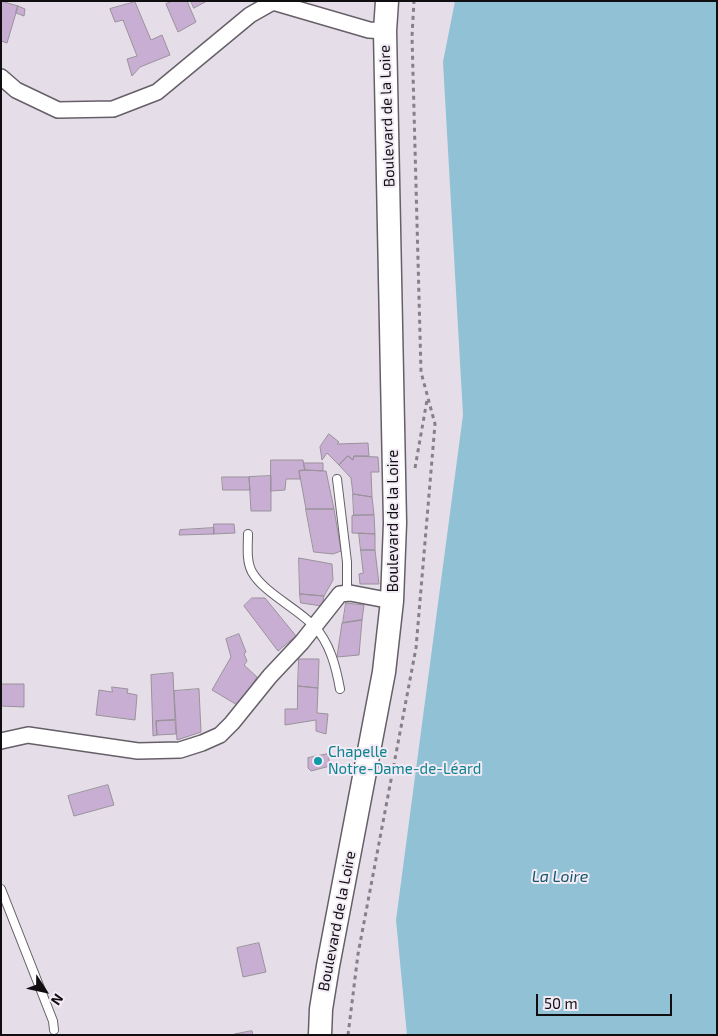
<!DOCTYPE html>
<html>
<head>
<meta charset="utf-8">
<style>
	body { margin:0 }
	#map { position:relative; width:718px; height:1036px; overflow:hidden; background:#e5dee8; font-family:"Exo 2",sans-serif }
	canvas { display:block }
	.frame { position:absolute; inset:0; border:2px solid #110e11; pointer-events:none }
	.north { position:absolute; left:20px; top:966px; width:50px; height:50px; -webkit-text-stroke:4px #f2ebf5; paint-order:stroke; rotate:125deg; font-size:14px; font-weight:700; line-height:20px; text-align:center; color:#110e11 }
	.north::after { content:''; display:block; margin:auto; width:18px; height:22px; background:#110e11; clip-path:polygon(50% 0,100% 100%,50% 72%,0 100%) }
	.scale { position:absolute; left:536px; top:994px; width:136px; height:22px; box-sizing:border-box; border:2px solid #110e11; border-top:0; padding-left:6px; font-size:15px; line-height:18px; white-space:nowrap; color:#110e11; -webkit-text-stroke:4px #f2ebf5; paint-order:stroke }
</style>
</head>
<body>
<div id="map">
<canvas width="718" height="1036"></canvas>
<div class="frame"></div>
<div class="north">N</div>
<div class="scale">50 m</div>
</div>
<script>
const context = document.querySelector('canvas').getContext('2d');
context.lineJoin = 'round';
function fillPath(path, color) {
  context.fillStyle = color;
  context.fill(path, 'evenodd');
}
function stroke(path, color, width, dash) {
  context.strokeStyle = color;
  context.lineWidth = width;
  context.lineCap = dash ? 'butt' : 'round';
  context.setLineDash(dash || []);
  context.stroke(path);
}
function write(font, color, halo, rows, align = 'center') {
  context.font = font + ' "Exo 2",sans-serif';
  context.lineWidth = 4;
  context.setLineDash([]);
  context.textBaseline = 'middle';
  context.strokeStyle = halo;
  context.fillStyle = color;
  for (const [text, x, y, turn = 0] of rows) {
    context.save();
    context.translate(x, y);
    context.rotate((+turn || 0) * Math.PI / 180);
    context.textAlign = isNaN(turn) ? turn : align;
    if (halo) context.strokeText(text, 0, 0);
    context.fillText(text, 0, 0);
    context.restore();
  }
}
fillPath(new Path2D(`
	M 455,1 L 717,1 L 717,1035 L 407,1035 L 396,920 L 463,415 L 443,62 Z`), '#90c1d4');
const building = new Path2D(`
	M 1,1 L 18,6 L 7,43 L 1,41 Z
	M 173,1 L 187,1 L 196,22 L 178,32 L 166,4 Z
	M 191,1 L 207,1 L 194,8 Z
	M 135,2 L 151,40 L 162,35 L 170,55 L 140,67 L 132,76 L 127,59 L 137,56 L 123,20 L 115,22 L 110,9 Z
	M 18,6 L 25,9 L 24,16 L 16,13 Z
	M 329,434 L 339,442 L 337,444 L 368,443 L 369,456 L 354,456 L 353,460 L 348,456 L 339,465 L 327,453 L 322,460 L 320,447 Z
	M 348,456 L 353,460 L 354,456 L 378,457 L 379,472 L 371,472 L 372,497 L 353,494 L 351,478 L 339,465 Z
	M 271,460 L 303,460 L 305,470 L 299,471 L 300,479 L 286,479 L 285,490 L 271,491 Z
	M 304,463 L 323,463 L 323,471 L 305,470 Z
	M 305,470 L 326,471 L 334,509 L 306,509 L 299,471 Z
	M 271,476 L 271,511 L 251,511 L 249,477 Z
	M 222,477 L 249,477 L 250,490 L 223,490 Z
	M 353,494 L 372,497 L 374,515 L 354,515 Z
	M 306,509 L 334,509 L 341,551 L 333,554 L 314,552 Z
	M 374,515 L 375,534 L 352,533 L 352,516 Z
	M 214,524 L 234,524 L 235,533 L 214,534 Z
	M 214,528 L 214,534 L 179,535 L 180,530 Z
	M 359,533 L 375,534 L 375,550 L 361,550 Z
	M 361,550 L 375,550 L 379,584 L 360,584 L 359,574 L 363,573 Z
	M 299,558 L 332,564 L 333,580 L 324,596 L 300,594 Z
	M 300,594 L 324,596 L 322,606 L 301,603 Z
	M 252,598 L 265,598 L 296,636 L 278,651 L 244,606 Z
	M 346,603 L 364,605 L 362,620 L 343,623 Z
	M 362,620 L 359,655 L 337,657 L 342,623 Z
	M 239,634 L 246,652 L 244,654 L 247,661 L 244,665 L 257,677 L 239,706 L 212,690 L 231,657 L 226,639 Z
	M 299,659 L 319,659 L 318,688 L 298,686 Z
	M 173,673 L 175,720 L 156,721 L 157,735 L 153,736 L 151,675 Z
	M 1,684 L 24,684 L 24,707 L 1,706 Z
	M 298,686 L 318,688 L 317,713 L 328,714 L 326,734 L 316,731 L 316,720 L 285,725 L 285,709 L 297,709 Z
	M 112,687 L 128,689 L 127,693 L 137,695 L 135,720 L 96,715 L 99,690 L 112,692 Z
	M 199,689 L 201,732 L 177,740 L 174,691 Z
	M 175,720 L 176,734 L 157,735 L 156,721 Z
	M 328,754 L 330,766 L 311,771 L 308,768 L 308,758 Z
	M 108,785 L 114,805 L 74,816 L 68,796 Z
	M 259,943 L 266,972 L 243,977 L 237,948 Z
	M 252,1031 L 253,1035 L 235,1034 Z`);
fillPath(building, '#c8aed2');
stroke(building, '#99929b', 1);
const lane = new Path2D(`
	M 337,479 L 347,562 L 347,593
	M 248,534 C 248,546 246,561 252,572 C 264,593 297,608 314,626 C 330,643 336,667 340,689
	M 1,889 L 53,1021 L 54,1030`);
const street = new Path2D(`
	M 1,77 L 16,90 L 58,110 L 113,109 L 157,92 L 250,15 L 273,2 L 369,30 L 385,31
	M 1,741 L 28,735 L 138,751 L 180,750 L 202,743 L 220,735 L 232,723 L 270,676 L 302,642 L 340,594 L 350,593 L 392,601`);
const secondary = new Path2D(`
	M 320,1035 L 321,1009 L 328,966 L 384,672 L 392,601 L 395,523 L 385,31 L 387,1`);
stroke(lane, '#665f68', 10);
stroke(street, '#665f68', 18);
stroke(secondary, '#665f68', 25);
stroke(new Path2D(`
	M 415,468 L 427,400
	M 348,1035 L 358,954 L 416,648 L 435,424 L 421,372 L 412,36 L 414,1`), '#868188', 3, [4, 4]);
stroke(lane, '#fff', 8);
stroke(street, '#fff', 15);
stroke(secondary, '#fff', 22);
for (const [x, y, r, color] of [
	[318,761,5,"#0f9aa8"]
]) {
  const dot = new Path2D();
  dot.arc(x, y, r, 0, 2 * Math.PI);
  context.fillStyle = color;
  context.fill(dot);
  stroke(dot, '#f2ebf5', 2);
}
write('15px', '#110e11', '#f2ebf5', [
	["Boulevard de la Loire",387,116,-92],
	["Boulevard de la Loire",393,521,-90],
	["Boulevard de la Loire",337,921,-79]
]);
write('15px', '#0d838f', '#f2ebf5', [
	["Chapelle",328,752],
	["Notre-Dame-de-Léard",328,769]
], 'left');
write('italic 16px', '#16566a', '#f2ebf5', [
	["La Loire",560,877]
]);
</script>
</body>
</html>
